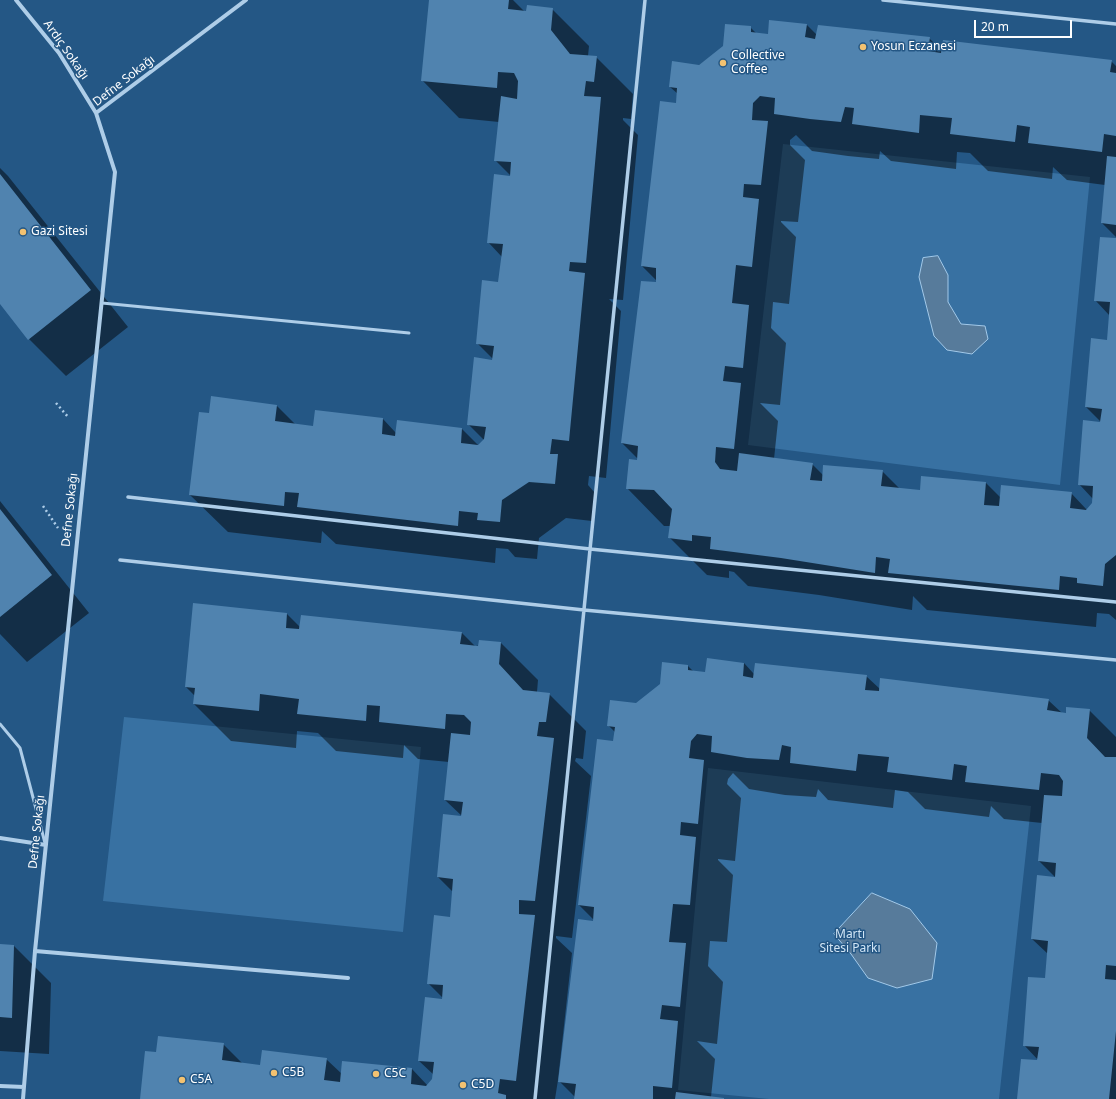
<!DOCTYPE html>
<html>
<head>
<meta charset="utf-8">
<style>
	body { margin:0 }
	#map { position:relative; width:1116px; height:1099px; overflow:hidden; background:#245785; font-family:"Noto Sans",sans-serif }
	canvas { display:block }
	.scale { position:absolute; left:974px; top:20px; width:98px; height:18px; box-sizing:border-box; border:2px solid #fff; border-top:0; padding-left:5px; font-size:12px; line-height:14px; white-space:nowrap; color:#fff; -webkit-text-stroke:3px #245785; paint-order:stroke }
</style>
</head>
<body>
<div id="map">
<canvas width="1116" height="1099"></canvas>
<div class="scale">20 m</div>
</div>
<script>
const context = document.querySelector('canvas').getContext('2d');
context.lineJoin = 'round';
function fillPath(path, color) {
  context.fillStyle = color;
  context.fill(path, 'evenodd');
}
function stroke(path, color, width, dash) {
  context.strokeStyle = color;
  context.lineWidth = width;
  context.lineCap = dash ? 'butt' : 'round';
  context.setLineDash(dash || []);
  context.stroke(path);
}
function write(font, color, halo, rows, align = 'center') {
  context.font = font + ' "Noto Sans",sans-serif';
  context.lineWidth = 3;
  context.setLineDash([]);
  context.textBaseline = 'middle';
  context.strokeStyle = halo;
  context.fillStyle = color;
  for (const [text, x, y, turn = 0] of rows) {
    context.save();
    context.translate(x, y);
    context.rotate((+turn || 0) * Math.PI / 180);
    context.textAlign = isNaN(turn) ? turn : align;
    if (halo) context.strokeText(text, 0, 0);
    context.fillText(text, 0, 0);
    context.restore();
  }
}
fillPath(new Path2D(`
	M 783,144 L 1090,177 L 1060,485 L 748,445 Z
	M 124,717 L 421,747 L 403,932 L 103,901 Z
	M 708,768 L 1031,806 L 999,1099 L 769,1099 L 678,1090 Z`), '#3871a2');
const water = new Path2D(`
	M 938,256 L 948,275 L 948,302 L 961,324 L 985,326 L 988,339 L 972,354 L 947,350 L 934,336 L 919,277 L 923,258 Z
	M 872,893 L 910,909 L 937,943 L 932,979 L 897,988 L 868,978 L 851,954 L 834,934 Z`);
fillPath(water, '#577b9b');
stroke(water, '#a2c9e9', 1);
fillPath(new Path2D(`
	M 430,0 L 513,0 L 525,12 L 552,9 L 589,46 L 588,56 L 596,57 L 633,94 L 631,119 L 623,118 L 623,120 L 638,135 L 623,300 L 609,299 L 621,311 L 606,478 L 589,476 L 588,485 L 595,493 L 592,521 L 566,518 L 539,538 L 537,559 L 515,557 L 508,549 L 496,548 L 495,563 L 336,544 L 322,531 L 321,543 L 228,532 L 190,495 L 210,414 L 277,406 L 296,425 L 314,427 L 383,419 L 396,433 L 462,429 L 479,446 L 484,440 L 468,424 L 495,361 L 477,343 L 499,283 L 502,257 L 488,242 L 512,177 L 495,160 L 499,122 L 459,118 L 422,80 Z
	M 807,25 L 817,35 L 929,38 L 942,51 L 1111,61 L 1116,66 L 1116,237 L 1102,223 L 1105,185 L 1067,180 L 1053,167 L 1052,179 L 988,171 L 970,153 L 957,152 L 956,169 L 891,161 L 880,151 L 879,159 L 848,156 L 812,151 L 796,135 L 790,140 L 790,145 L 805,160 L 798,222 L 781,221 L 781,222 L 796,237 L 789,304 L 773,302 L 771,328 L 786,343 L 780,405 L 760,403 L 778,421 L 774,459 L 812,464 L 823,475 L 882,471 L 900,489 L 920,491 L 986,483 L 1001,498 L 1071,493 L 1087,510 L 1093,503 L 1093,499 L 1079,484 L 1102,423 L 1086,407 L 1108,341 L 1110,316 L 1095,300 L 1116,239 L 1116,620 L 1109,614 L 1097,613 L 1096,627 L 927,610 L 913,596 L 912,610 L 819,595 L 748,586 L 734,572 L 729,571 L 729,578 L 707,575 L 669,537 L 671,526 L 664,526 L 627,488 L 638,459 L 622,443 L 657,283 L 657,281 L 642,266 L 677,104 L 678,94 L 670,87 L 750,27 L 757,34 L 768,35 Z
	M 0,168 L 8,176 L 128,327 L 66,376 L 29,339 L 0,302 Z
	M 0,501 L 89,613 L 27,662 L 0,634 Z
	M 287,614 L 300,627 L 462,633 L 475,646 L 501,643 L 538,680 L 537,692 L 549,694 L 586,731 L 583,759 L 576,758 L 575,761 L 591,776 L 572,938 L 556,936 L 556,938 L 572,953 L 558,1080 L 560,1080 L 594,922 L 594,920 L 579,905 L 614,742 L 615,732 L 608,725 L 688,666 L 694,672 L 706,673 L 744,663 L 754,674 L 866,676 L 880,689 L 1048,700 L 1062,713 L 1067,714 L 1089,710 L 1116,737 L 1116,1099 L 1018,1099 L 1040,1062 L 1024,1045 L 1046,979 L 1048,954 L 1032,939 L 1056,878 L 1039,861 L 1042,823 L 1004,819 L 991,806 L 989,817 L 925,809 L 908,792 L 895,790 L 893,808 L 828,800 L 818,789 L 816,797 L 785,795 L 749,789 L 733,773 L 728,779 L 727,784 L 741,798 L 735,861 L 718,859 L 718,860 L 733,875 L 727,942 L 710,941 L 708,966 L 723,982 L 717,1044 L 697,1041 L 715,1059 L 711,1097 L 724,1099 L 575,1099 L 576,1098 L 558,1080 L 555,1099 L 141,1099 L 157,1053 L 223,1044 L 243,1064 L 261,1066 L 326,1059 L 342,1074 L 343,1062 L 412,1069 L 428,1086 L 433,1080 L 434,1075 L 419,1061 L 443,1000 L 443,998 L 428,983 L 451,918 L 453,892 L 438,877 L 463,817 L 445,800 L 449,762 L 418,759 L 404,745 L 403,758 L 336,751 L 318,733 L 297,731 L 296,748 L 231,741 L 194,704 L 195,696 L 186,687 Z
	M 0,945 L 14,946 L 51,983 L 49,1054 L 0,1051 Z`), '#0007');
fillPath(new Path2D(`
	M 429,0 L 509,0 L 508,9 L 526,11 L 527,5 L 553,8 L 551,30 L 570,54 L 597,56 L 594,82 L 586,81 L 584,96 L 601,97 L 586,263 L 570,262 L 569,271 L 585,273 L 569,441 L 552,439 L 550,454 L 558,454 L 555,484 L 529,482 L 502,500 L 500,522 L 477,520 L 478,513 L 459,511 L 458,526 L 297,507 L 299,493 L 285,492 L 284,506 L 189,495 L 199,412 L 209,413 L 211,396 L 277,405 L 275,421 L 313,426 L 315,410 L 383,418 L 382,434 L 395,436 L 397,420 L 462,428 L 461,443 L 478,445 L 484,439 L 486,427 L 467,425 L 474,357 L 492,360 L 494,346 L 476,344 L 482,280 L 498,282 L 503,244 L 487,243 L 494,174 L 510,176 L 511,162 L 494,161 L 501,96 L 517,99 L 518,81 L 514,73 L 498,72 L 497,88 L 421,81 Z
	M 769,20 L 807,24 L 805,37 L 815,39 L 818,25 L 930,37 L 928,51 L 941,53 L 943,40 L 1112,60 L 1110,72 L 1116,73 L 1116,136 L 1104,134 L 1102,152 L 1028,143 L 1030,127 L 1017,125 L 1015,142 L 950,134 L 952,118 L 920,115 L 919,133 L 852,124 L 854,108 L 845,107 L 841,122 L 810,119 L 774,114 L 775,98 L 760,96 L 753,103 L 752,120 L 768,121 L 761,185 L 744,184 L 743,197 L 759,199 L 752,267 L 736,265 L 732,303 L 749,305 L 743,368 L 725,366 L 723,381 L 741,383 L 734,449 L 716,447 L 715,462 L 720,469 L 737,471 L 739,453 L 813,463 L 810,480 L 822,481 L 823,465 L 883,470 L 881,486 L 920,490 L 921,476 L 986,482 L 984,505 L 999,506 L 1001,485 L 1072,492 L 1070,508 L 1086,510 L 1092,503 L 1093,486 L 1078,485 L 1083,420 L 1100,422 L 1102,409 L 1085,407 L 1091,338 L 1107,340 L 1110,302 L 1094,301 L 1100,237 L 1116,238 L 1116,555 L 1105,564 L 1103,586 L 1077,583 L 1077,578 L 1060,576 L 1059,590 L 888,573 L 890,559 L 876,557 L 875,573 L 781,558 L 710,549 L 711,537 L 692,535 L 692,541 L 668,538 L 672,509 L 654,490 L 626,489 L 629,459 L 637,460 L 638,446 L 621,443 L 641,281 L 656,282 L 656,268 L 641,266 L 660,101 L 676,103 L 677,88 L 669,87 L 672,61 L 699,65 L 723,46 L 725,24 L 751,26 L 751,32 L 768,34 Z
	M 1107,156 L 1116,157 L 1116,225 L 1101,223 Z
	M 0,174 L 91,290 L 28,340 L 0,304 Z
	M 0,509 L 52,575 L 0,617 Z
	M 193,603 L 287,613 L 286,628 L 299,629 L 301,615 L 462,632 L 460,644 L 478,646 L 479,640 L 501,642 L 499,664 L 523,690 L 550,693 L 546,722 L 539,722 L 537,736 L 554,738 L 535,901 L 519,900 L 519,914 L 535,915 L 516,1081 L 500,1079 L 498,1093 L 506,1095 L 506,1099 L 140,1099 L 145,1051 L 156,1052 L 158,1036 L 224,1043 L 222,1060 L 260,1065 L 262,1050 L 327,1058 L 324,1080 L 340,1082 L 342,1061 L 412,1068 L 411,1084 L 426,1086 L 432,1079 L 434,1062 L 418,1061 L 425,997 L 442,999 L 443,985 L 427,984 L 434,915 L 450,917 L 453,879 L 437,877 L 443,814 L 461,816 L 463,802 L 444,800 L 451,733 L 470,735 L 471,722 L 464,715 L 446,714 L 445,729 L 379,722 L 380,706 L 367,705 L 366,721 L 297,714 L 299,699 L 260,694 L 259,711 L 193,704 L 195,688 L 185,687 Z
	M 707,658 L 744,663 L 743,676 L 753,678 L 755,663 L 867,675 L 865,690 L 879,691 L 880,678 L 1049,699 L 1047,710 L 1066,713 L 1066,707 L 1090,709 L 1087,738 L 1105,757 L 1116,757 L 1116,966 L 1106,965 L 1105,979 L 1116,980 L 1116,1031 L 1109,1099 L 1017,1099 L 1021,1059 L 1037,1060 L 1039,1047 L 1023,1046 L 1028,977 L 1045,978 L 1048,941 L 1031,939 L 1037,875 L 1055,877 L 1056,863 L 1038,861 L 1044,795 L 1062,796 L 1063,781 L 1059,775 L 1041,773 L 1039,790 L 965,782 L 967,766 L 954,764 L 952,780 L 887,772 L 889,757 L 858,754 L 856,771 L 790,763 L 791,747 L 782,745 L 779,760 L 747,758 L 711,752 L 712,736 L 697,734 L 691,741 L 689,758 L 704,760 L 698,824 L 681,822 L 680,835 L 696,837 L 690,905 L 673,904 L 669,942 L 686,943 L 680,1007 L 662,1005 L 660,1019 L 678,1021 L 672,1088 L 653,1086 L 653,1099 L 574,1099 L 576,1084 L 558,1082 L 578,919 L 593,921 L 594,907 L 578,905 L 597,739 L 613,741 L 615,727 L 607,726 L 610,700 L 636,703 L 660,684 L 662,662 L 688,665 L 688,670 L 705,672 Z
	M 0,944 L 14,945 L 12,1018 L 0,1017 Z
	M 676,1092 L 724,1098 L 724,1099 L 675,1099 Z`), '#5083af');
stroke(new Path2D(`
	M 56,403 L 69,418
	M 43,506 L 58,528`), '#aecde8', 2.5, [2, 3]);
stroke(new Path2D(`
	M 102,303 L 409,333
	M 0,724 L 20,748 L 45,843`), '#aecde8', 3);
stroke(new Path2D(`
	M 883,0 L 1116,24
	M 128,497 L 590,549 L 1116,602
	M 120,560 L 584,610 L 1116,660
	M 535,1099 L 645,0`), '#aecde8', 3.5);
stroke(new Path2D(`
	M 16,0 L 59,53 L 96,113
	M 0,838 L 46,845
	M 35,951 L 348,978
	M 0,1086 L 24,1087
	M 23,1099 L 35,951 L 115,172 L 96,113 L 246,0`), '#aecde8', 4);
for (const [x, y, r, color] of [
	[863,47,4,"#f3c271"],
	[723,63,4,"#f3c271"],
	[23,232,4,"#f3c271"],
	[274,1073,4,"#f3c271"],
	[376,1074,4,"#f3c271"],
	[182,1080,4,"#f3c271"],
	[463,1085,4,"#f3c271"]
]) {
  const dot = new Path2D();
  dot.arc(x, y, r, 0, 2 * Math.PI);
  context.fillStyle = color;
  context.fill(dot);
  stroke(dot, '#245785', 1.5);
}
write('12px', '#fff', '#245785', [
	["Yosun Eczanesi",871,47],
	["Collective",731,56],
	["Coffee",731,70],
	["Gazi Sitesi",31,232],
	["C5B",282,1073],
	["C5C",384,1074],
	["C5A",190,1080],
	["C5D",471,1085]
], 'left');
write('12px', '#fff', '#245785', [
	["Ardıç Sokağı",66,50,55],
	["Defne Sokağı",124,81,-38],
	["Defne Sokağı",70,510,-84],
	["Defne Sokağı",37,832,-84]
]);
write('12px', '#d2e6f6', '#245785', [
	["Martı",850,935],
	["Sitesi Parkı",850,949]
]);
</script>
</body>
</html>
